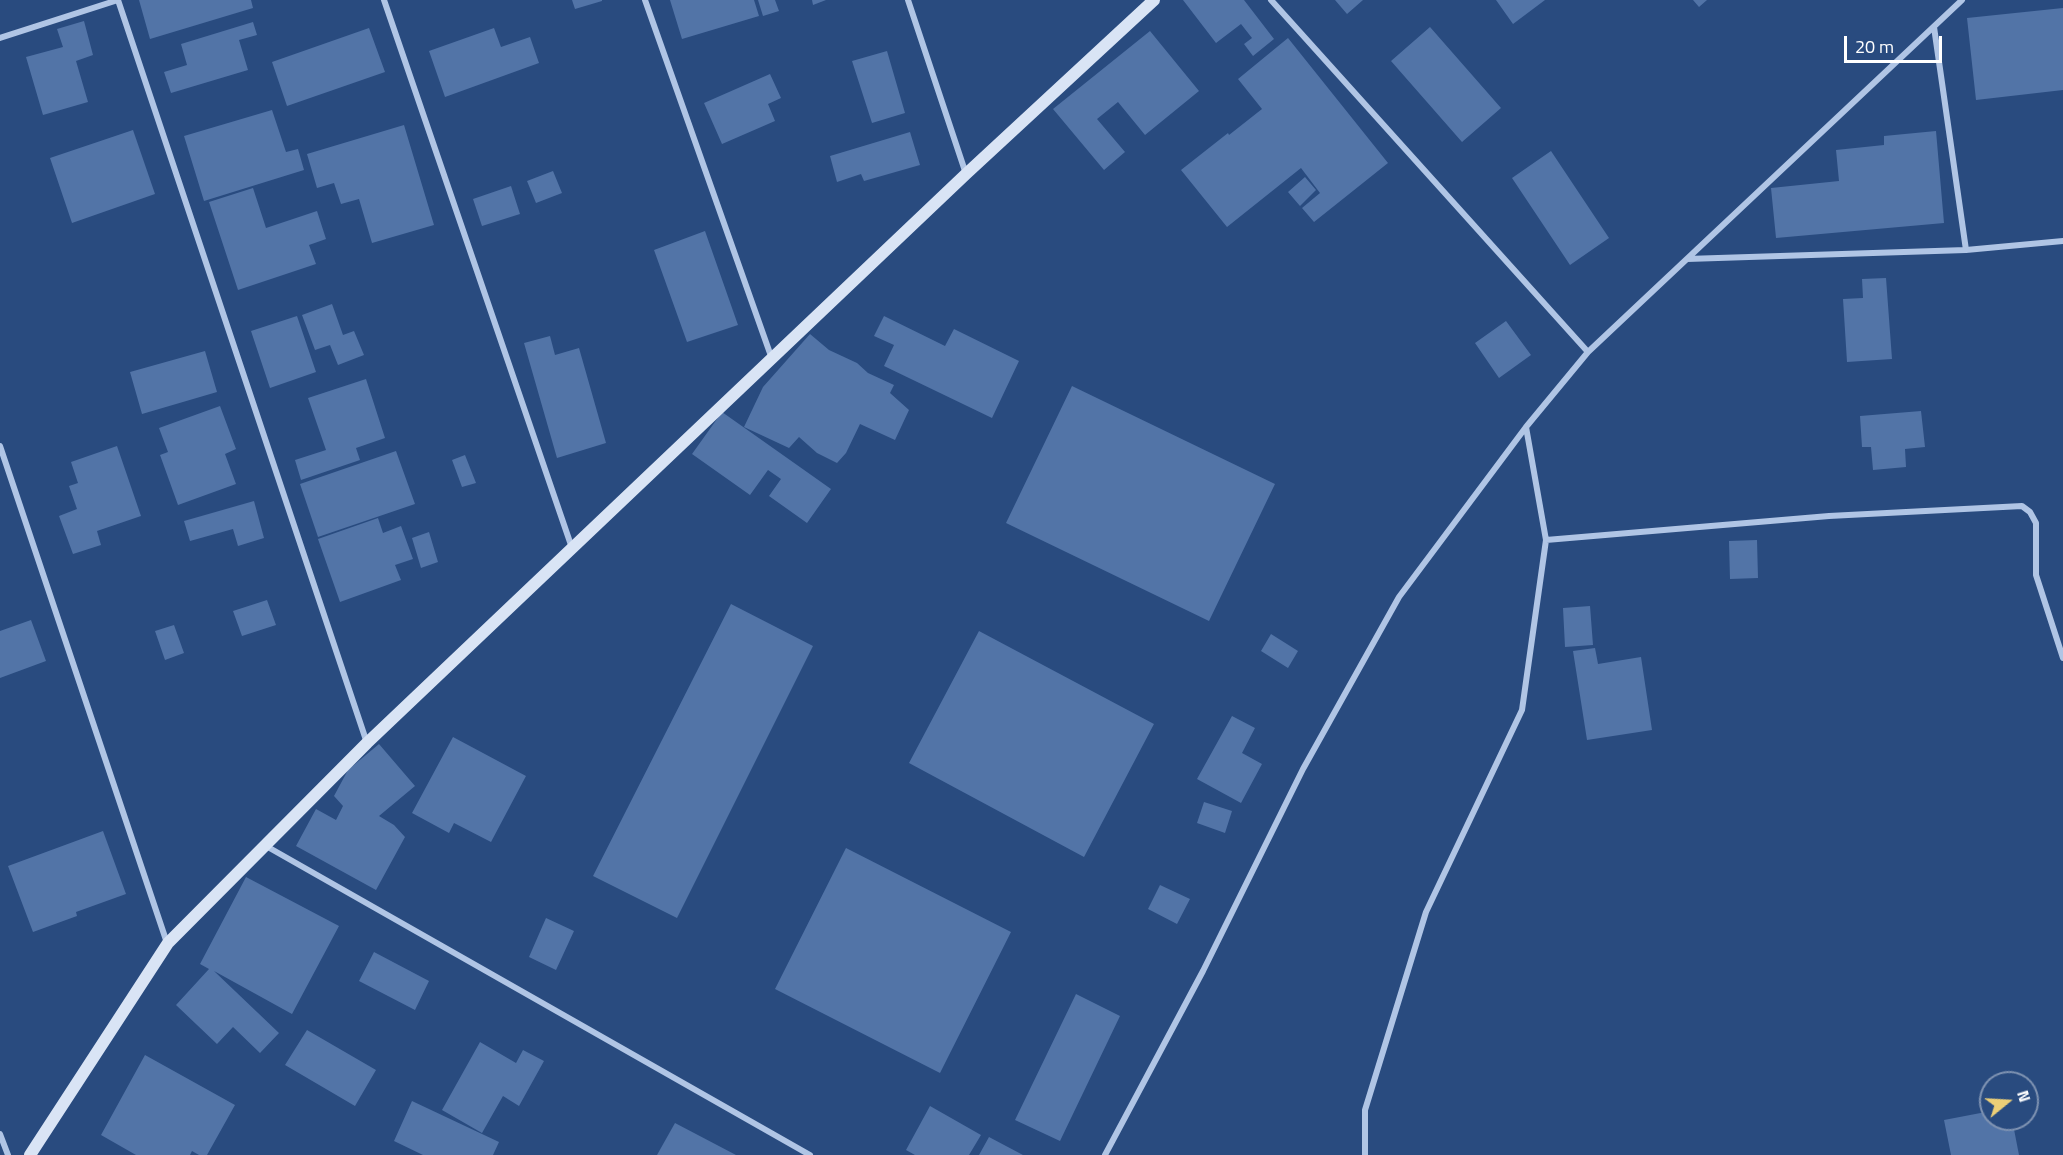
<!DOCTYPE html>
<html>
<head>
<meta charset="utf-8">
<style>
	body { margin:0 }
	#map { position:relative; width:2063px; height:1155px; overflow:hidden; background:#294b7f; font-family:"Titillium Web",sans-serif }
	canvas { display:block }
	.north { position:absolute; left:1979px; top:1071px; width:60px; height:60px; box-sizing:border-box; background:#294b7f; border:2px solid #7f93b2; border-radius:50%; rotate:72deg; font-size:16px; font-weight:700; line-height:24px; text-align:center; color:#fff }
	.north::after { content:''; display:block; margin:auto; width:21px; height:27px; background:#eccf77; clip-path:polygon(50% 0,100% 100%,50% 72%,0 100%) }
	.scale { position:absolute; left:1844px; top:36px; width:98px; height:27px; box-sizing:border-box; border:3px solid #fff; border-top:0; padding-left:8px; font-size:18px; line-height:21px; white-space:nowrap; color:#fff; -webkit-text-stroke:4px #294b7f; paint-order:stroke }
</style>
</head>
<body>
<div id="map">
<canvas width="2063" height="1155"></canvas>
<div class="north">N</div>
<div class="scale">20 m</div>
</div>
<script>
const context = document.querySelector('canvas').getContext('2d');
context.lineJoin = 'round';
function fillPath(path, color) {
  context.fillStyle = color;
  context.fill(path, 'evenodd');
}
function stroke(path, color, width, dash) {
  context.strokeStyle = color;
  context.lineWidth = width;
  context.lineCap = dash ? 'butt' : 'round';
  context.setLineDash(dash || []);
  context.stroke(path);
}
fillPath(new Path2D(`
	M 139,0 L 251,0 L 253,8 L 150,39 Z
	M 572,0 L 602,0 L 602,1 L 575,9 Z
	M 670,0 L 754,0 L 759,16 L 682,39 Z
	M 758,0 L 775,0 L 779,11 L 763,16 Z
	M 812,0 L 826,0 L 813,5 Z
	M 1183,0 L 1244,0 L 1274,39 L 1253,56 L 1244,44 L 1252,38 L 1241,24 L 1216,43 Z
	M 1335,0 L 1363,0 L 1347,14 Z
	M 1496,0 L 1545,0 L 1513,24 Z
	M 1693,0 L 1707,0 L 1699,7 Z
	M 2063,8 L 2063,90 L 1976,100 L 1967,18 Z
	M 84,21 L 93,55 L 76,61 L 88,102 L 43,115 L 26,57 L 63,47 L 57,29 Z
	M 253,22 L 257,35 L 239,40 L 248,70 L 171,93 L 164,72 L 187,65 L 181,44 Z
	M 1430,27 L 1501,108 L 1462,142 L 1391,61 Z
	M 369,28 L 385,72 L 287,106 L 272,62 Z
	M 494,28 L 501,47 L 530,37 L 539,63 L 445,97 L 429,51 Z
	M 1150,31 L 1199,91 L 1145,135 L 1118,102 L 1097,119 L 1125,152 L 1104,170 L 1053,109 Z
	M 1288,38 L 1388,163 L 1314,222 L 1302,208 L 1320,193 L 1301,168 L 1227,227 L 1181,170 L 1228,133 L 1229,135 L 1262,109 L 1238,79 Z
	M 887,51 L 905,113 L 872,123 L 852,61 Z
	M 770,74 L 781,98 L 768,104 L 775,121 L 722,144 L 704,103 Z
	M 272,110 L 286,152 L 298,149 L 304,170 L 204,201 L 184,136 Z
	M 404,125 L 434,225 L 372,243 L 359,199 L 341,204 L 334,183 L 317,188 L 307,154 Z
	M 133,130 L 155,194 L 72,223 L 50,158 Z
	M 1936,131 L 1944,223 L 1776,238 L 1771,188 L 1839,181 L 1836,150 L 1884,145 L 1884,136 Z
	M 910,132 L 920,165 L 864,181 L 861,174 L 837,182 L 830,156 Z
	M 1551,151 L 1609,238 L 1570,265 L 1512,178 Z
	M 553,171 L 562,193 L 536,203 L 527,181 Z
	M 1305,177 L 1316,190 L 1300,206 L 1288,192 Z
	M 511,186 L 520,214 L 482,226 L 473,199 Z
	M 253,188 L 266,228 L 317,211 L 326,239 L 309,245 L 316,264 L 238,290 L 209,202 Z
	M 705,231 L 738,325 L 687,342 L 654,250 Z
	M 1886,278 L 1892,359 L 1847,362 L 1843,299 L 1863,298 L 1862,279 Z
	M 332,304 L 343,335 L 354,331 L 364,355 L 338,365 L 330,345 L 315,350 L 302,315 Z
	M 297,316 L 316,372 L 270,388 L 251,331 Z
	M 884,316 L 945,346 L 954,329 L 1019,361 L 992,418 L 884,366 L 894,345 L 874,336 Z
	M 1506,321 L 1531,355 L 1499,378 L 1475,343 Z
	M 810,334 L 829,350 L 857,363 L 868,373 L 894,385 L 890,393 L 909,410 L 895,440 L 860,424 L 846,453 L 837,463 L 817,453 L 799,437 L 789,448 L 744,427 L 763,387 Z
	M 550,336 L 555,355 L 579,348 L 606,443 L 557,458 L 524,343 Z
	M 205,351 L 217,392 L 142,414 L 130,372 Z
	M 366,379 L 385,438 L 356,448 L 360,460 L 301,480 L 295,460 L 326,450 L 308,398 Z
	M 1072,386 L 1275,484 L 1209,621 L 1006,523 Z
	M 220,406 L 236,449 L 225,454 L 236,484 L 178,505 L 160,455 L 168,452 L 159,428 Z
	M 1921,411 L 1925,447 L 1905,449 L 1906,467 L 1873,470 L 1871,447 L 1862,447 L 1860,416 Z
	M 722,412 L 831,489 L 807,523 L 769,496 L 781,479 L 768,470 L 750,495 L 692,454 Z
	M 117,446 L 141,516 L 97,531 L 101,545 L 73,554 L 59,516 L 77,509 L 69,486 L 78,483 L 71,462 Z
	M 396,451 L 415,504 L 318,537 L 300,484 Z
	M 465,455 L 476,483 L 462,487 L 452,460 Z
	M 254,501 L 264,538 L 238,546 L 233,529 L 190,541 L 184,521 Z
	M 378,518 L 383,533 L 401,526 L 413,559 L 395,565 L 401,580 L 340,602 L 318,539 Z
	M 429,532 L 438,562 L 421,568 L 412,538 Z
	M 1757,540 L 1758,578 L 1730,579 L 1729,541 Z
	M 267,600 L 276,625 L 242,636 L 233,611 Z
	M 731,604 L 813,646 L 677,918 L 593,876 Z
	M 1590,606 L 1593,645 L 1565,647 L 1563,608 Z
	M 31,620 L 46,661 L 0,678 L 0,631 Z
	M 174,625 L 184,653 L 165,660 L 155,631 Z
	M 979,631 L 1154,724 L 1084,857 L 909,763 Z
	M 1271,634 L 1298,651 L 1288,668 L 1261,651 Z
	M 1595,648 L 1598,664 L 1641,657 L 1652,730 L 1587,740 L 1573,651 Z
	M 1232,716 L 1255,728 L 1242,753 L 1262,764 L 1241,803 L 1197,779 Z
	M 453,737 L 526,776 L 491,842 L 454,823 L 449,833 L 412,813 Z
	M 379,744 L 415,786 L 379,816 L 394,825 L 405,837 L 376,890 L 296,846 L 316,809 L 336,820 L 343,806 L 334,796 L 348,770 Z
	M 1204,802 L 1232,811 L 1225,833 L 1197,823 Z
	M 103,831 L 126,894 L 76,912 L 77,916 L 33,932 L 8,866 Z
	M 846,848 L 1011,932 L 940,1073 L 775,989 Z
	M 246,877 L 339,926 L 292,1014 L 214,971 L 279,1033 L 260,1053 L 233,1027 L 217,1044 L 176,1005 L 209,969 L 200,964 Z
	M 1160,885 L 1190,899 L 1177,924 L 1148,909 Z
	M 546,918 L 574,931 L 556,970 L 529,957 Z
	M 374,952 L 429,981 L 415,1010 L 359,981 Z
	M 1076,994 L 1120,1016 L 1060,1141 L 1015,1120 Z
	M 307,1030 L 376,1070 L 355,1106 L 285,1065 Z
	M 480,1042 L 516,1063 L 523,1050 L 544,1061 L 519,1106 L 503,1096 L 482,1133 L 442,1110 Z
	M 145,1055 L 235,1105 L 207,1155 L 199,1155 L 192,1151 L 190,1155 L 136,1155 L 101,1135 Z
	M 412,1101 L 499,1142 L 493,1155 L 423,1155 L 394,1141 Z
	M 930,1106 L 981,1135 L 969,1155 L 915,1155 L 906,1150 Z
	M 1991,1111 L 1991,1119 L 2012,1119 L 2019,1155 L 1951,1155 L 1944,1120 Z
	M 675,1123 L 736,1155 L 657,1155 Z
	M 989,1137 L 1023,1155 L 979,1155 Z`), '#5274a7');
stroke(new Path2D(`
	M 118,0 L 367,743
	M 384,0 L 572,548
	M 645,0 L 772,359
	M 908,0 L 966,174
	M 1271,0 L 1588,352 L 1962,0
	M 1934,27 L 1966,250
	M 0,38 L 118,0
	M 1687,259 L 1966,250 L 2063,241
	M 0,446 L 167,943
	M 1546,540 L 1829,516 L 2022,506 L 2030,512 L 2036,523 L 2036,575 L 2063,658
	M 266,846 L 810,1155
	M 0,1134 L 8,1155
	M 1105,1155 L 1203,971 L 1303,769 L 1399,597 L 1526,427 L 1588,352
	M 1365,1155 L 1365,1110 L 1426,912 L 1522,710 L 1546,540 L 1526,427`), '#b0c5e5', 6);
stroke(new Path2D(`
	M 30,1155 L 168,943 L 367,743 L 966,174 L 1154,0`), '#d9e4f5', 12);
</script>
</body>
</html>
